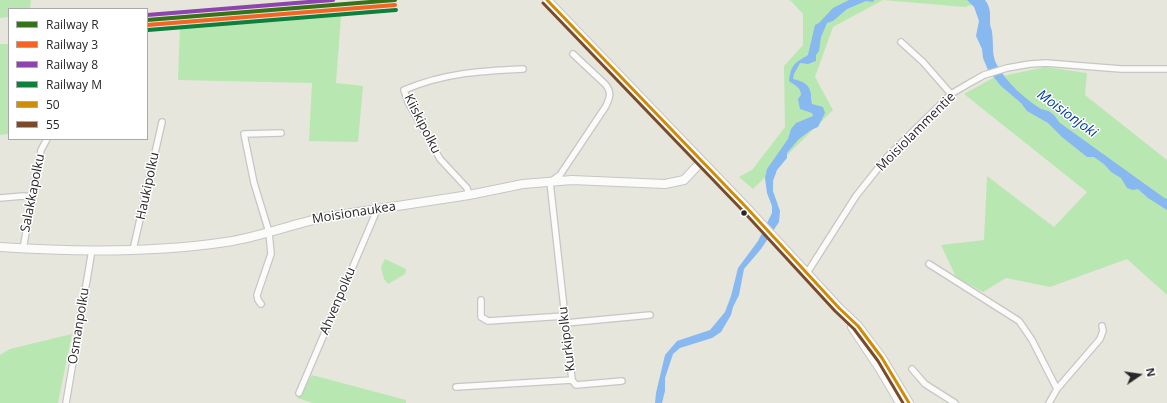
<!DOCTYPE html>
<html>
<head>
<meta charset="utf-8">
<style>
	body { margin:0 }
	#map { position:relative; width:1167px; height:403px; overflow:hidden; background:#e7e6dc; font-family:"Open Sans",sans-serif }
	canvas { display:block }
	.legend { position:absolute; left:8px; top:8px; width:140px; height:132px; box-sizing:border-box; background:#fff; border:1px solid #a9a9a9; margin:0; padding:5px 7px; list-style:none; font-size:12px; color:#282828 }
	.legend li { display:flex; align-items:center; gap:8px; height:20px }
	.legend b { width:20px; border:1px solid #a9a9a9 }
	.north { position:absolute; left:1119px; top:355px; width:40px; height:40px; -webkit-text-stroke:3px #fff; paint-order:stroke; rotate:77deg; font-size:11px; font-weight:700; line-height:16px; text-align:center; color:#282828 }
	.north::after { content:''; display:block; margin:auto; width:14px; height:18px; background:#282828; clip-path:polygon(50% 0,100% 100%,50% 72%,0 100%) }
</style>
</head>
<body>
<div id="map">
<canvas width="1167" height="403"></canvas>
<ul class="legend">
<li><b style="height:5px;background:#357219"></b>Railway R</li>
<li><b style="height:5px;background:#f26522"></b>Railway 3</li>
<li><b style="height:5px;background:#8e44ad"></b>Railway 8</li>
<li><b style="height:5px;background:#0e7f3c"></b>Railway M</li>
<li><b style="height:5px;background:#ce8d08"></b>50</li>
<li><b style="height:5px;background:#7a4b2a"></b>55</li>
</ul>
<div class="north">N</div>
</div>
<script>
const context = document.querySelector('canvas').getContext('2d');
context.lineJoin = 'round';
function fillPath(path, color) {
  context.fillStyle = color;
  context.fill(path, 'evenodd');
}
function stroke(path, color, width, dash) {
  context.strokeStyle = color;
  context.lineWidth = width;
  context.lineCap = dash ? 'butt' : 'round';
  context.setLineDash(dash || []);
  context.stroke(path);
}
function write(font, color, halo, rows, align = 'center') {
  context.font = font + ' "Open Sans",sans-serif';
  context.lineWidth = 3;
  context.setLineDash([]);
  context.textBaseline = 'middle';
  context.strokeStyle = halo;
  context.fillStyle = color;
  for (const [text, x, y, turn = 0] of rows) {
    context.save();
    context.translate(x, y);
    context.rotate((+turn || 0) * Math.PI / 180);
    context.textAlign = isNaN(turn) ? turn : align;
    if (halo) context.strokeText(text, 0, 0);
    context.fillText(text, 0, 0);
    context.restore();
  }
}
fillPath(new Path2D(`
	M 0,0 L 31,0 L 30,9 L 9,9 L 9,17 L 0,18 Z
	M 789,0 L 985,0 L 965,7 L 883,0 L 833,27 L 815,77 L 833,110 L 753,189 L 739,177 L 752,170 L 785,127 L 784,66 L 803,45 L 803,14 L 791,1 Z
	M 341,16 L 336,83 L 363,86 L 358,142 L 309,141 L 312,83 L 178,80 L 180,25 Z
	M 0,44 L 9,44 L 9,134 L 0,135 Z
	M 1045,67 L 1087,73 L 1085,95 L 1167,160 L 1167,295 L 1127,259 L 1050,287 L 1006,278 L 983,292 L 956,277 L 941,245 L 984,240 L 987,176 L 1054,227 L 1087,192 L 964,94 L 993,78 Z
	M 385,259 L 406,269 L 405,274 L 388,284 L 384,279 L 381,267 Z
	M 72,334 L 58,403 L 0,403 L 0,355 L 10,349 Z
	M 312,375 L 406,400 L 406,403 L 313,403 L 297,398 Z`), '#b9e7b1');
fillPath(new Path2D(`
	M 849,0 L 874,0 L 873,2 L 866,1 L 847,9 L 833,21 L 827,23 L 821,37 L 819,51 L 816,55 L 816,61 L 808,64 L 800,63 L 794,74 L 793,79 C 802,81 809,83 811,94 C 811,98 811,100 812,104 L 823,107 L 825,113 L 818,127 L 811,130 L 799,139 L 787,153 L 787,158 L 777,170 L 773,181 L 773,191 L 780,211 L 779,222 L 761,249 L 744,269 L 739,295 L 733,307 L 731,315 L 721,332 L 712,338 L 680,348 L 673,354 L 665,378 L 665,391 L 662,403 L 655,403 L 656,393 L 665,355 L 677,341 L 710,330 L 725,312 L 731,296 L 738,268 L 758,241 L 772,213 L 772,206 L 767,193 L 765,178 L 767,169 L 788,139 L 791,129 L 796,123 L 813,116 L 812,113 L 800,109 L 798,99 L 801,95 C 801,87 794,85 789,81 C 791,64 795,63 808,55 L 815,25 L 819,23 L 833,8 Z
	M 967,0 L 985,0 C 991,7 990,15 990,23 C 990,27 992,29 992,32 C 994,44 991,54 997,65 C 1007,83 1024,98 1041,109 C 1044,110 1047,110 1050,112 C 1054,114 1057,119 1060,123 L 1163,197 L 1167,199 L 1167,210 L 1148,198 L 1138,189 L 1133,190 L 1127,188 L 1121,178 L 1111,172 L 1105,165 L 1094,157 L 1087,157 L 1062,137 L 1048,123 L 1027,111 L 1021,103 L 1001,86 L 988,70 L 983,58 L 982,49 L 976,36 L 979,21 L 974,7 Z`), '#88b8f0');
const street = new Path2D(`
	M 901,42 L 923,62 L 951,94
	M 469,195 L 467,188 L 440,159 L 408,102 L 404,90 C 444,73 480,71 523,69
	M 0,198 L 23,196 L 33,197
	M 23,249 L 41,150 L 47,139
	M 133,250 L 162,122
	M 929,264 L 1019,321 L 1032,340 L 1057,389 L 1049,403
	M 807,273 L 856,196 L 887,157 L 951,94 L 968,84 L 984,75 L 1007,68 L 1030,64 L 1046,63 L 1121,69 L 1167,69
	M 481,300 L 481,317 L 488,321 L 565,316
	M 261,304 L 258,300 L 257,295 L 271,254 L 269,232 L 254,183 L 244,134 L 281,133
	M 566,323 L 650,315
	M 912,369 L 925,384 L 955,403
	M 572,380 L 550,182 L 560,175 L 606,106 C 610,97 612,92 605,84 L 573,54
	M 572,380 L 576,385 L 622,381
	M 456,387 L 572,380
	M 1057,389 L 1100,339 L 1103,331 L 1102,326
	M 299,393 L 377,210
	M 66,403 L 92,250`);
const secondary = new Path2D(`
	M 547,0 L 746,207 L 839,308 L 858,326 L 882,358 L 909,403
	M 0,247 C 74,252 152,253 226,242 C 260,237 292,224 326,217 L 469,195 L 523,184 L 572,180 L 665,184 L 684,180 L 701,162
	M 852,327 L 880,369 L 900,403`);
stroke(street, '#c7c6c6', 8);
stroke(secondary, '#c7c6c6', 10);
stroke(street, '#fbfbfa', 5.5);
stroke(secondary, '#fbfbfa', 8);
stroke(new Path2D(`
	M 547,0 L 746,207 L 839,308 L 858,326 L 882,358 L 909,403`), '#ce8d08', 3);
stroke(new Path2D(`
	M 543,3 L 742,210 L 835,311 L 854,329 L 878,361 L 903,403`), '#7a4b2a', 3);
stroke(new Path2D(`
	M 147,20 L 395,0`), '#357219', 4);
stroke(new Path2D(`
	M 147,25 L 395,5`), '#f26522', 4);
stroke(new Path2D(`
	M 147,15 L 333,0`), '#8e44ad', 4);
stroke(new Path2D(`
	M 148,30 L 396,10`), '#0e7f3c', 4);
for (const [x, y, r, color] of [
	[744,213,3.5,"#282828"]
]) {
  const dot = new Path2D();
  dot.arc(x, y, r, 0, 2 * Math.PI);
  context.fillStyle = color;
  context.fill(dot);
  stroke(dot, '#fff', 1.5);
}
write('13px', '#282828', '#fff', [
	["Kiiskipolku",422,124,63],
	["Moisiolammentie",916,132,-45],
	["Haukipolku",148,186,-78],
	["Salakkapolku",33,193,-79],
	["Moisionaukea",354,213,-9],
	["Ahvenpolku",338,301,-67],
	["Osmanpolku",79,326,-81],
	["Kurkipolku",567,339,-97]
]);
write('italic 14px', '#023ea2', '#fff', [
	["Moisionjoki",1067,114,36]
]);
</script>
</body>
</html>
